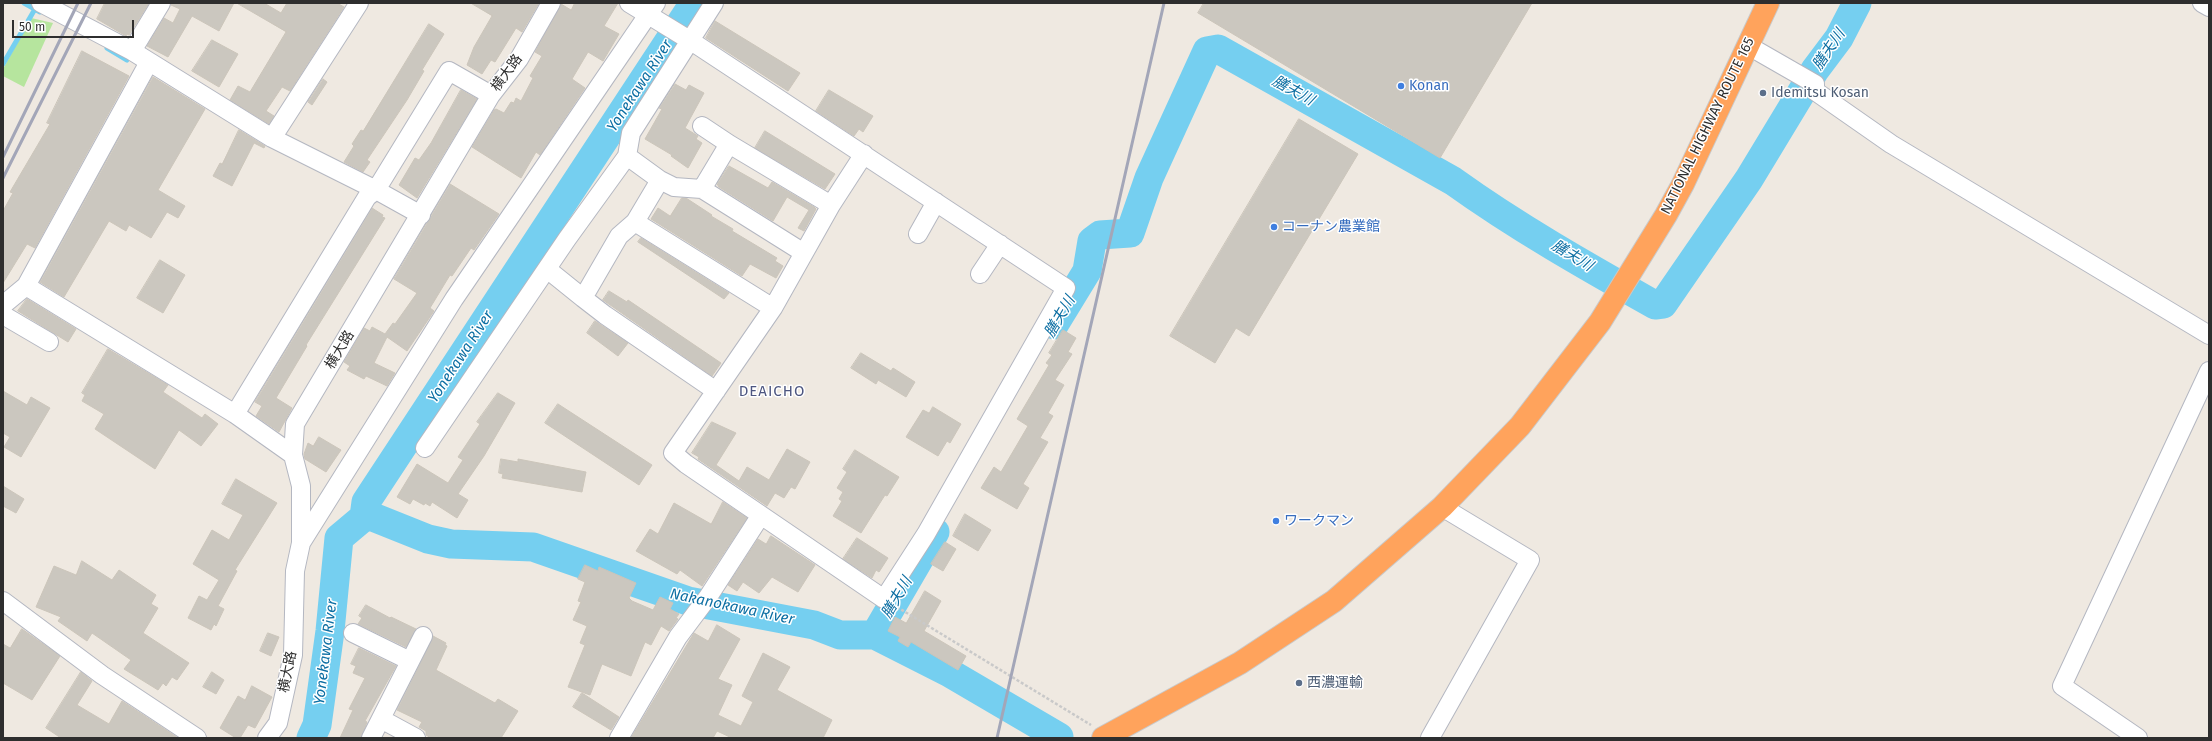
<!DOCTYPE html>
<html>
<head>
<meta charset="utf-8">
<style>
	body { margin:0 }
	#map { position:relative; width:2212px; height:741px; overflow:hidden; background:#efe9e1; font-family:"Fira Sans",sans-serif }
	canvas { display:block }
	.frame { position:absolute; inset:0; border:4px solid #2e2e2e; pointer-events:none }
	.scale { position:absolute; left:12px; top:20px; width:122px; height:18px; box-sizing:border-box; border:2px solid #2e2e2e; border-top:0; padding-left:5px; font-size:12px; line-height:14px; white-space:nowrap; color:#2e2e2e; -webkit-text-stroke:3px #fff; paint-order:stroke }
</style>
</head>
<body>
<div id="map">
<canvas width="2212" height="741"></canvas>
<div class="frame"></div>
<div class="scale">50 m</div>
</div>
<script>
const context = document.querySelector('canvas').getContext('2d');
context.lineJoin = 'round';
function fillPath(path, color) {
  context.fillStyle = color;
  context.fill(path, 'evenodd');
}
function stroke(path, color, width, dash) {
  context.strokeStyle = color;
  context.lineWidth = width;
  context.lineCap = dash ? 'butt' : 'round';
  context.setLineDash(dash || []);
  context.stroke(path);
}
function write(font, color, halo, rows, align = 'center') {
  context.font = font + ' "Fira Sans","Noto Sans JP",sans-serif';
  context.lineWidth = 3;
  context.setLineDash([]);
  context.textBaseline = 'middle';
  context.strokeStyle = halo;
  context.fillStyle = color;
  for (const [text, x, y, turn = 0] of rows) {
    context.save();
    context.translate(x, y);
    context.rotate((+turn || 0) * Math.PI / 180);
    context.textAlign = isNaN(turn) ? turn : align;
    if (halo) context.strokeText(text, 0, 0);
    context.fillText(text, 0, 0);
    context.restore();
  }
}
fillPath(new Path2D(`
	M 31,18 L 53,23 L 24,87 L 3,76 L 3,69 Z`), '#b6e59e');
stroke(new Path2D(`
	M 24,3 L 40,12
	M 107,48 L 127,60
	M 3,64 L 35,9`), '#75cff0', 5);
stroke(new Path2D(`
	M 1054,325 L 1087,271 L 1092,241 L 1100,235 L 1130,233 L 1149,178 L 1207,51 L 1218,49 L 1453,181 C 1517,227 1586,266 1655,305 L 1663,304 L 1749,179 L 1815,70 L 1839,38 L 1857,3
	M 364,517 L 373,517 L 428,539 L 451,544 L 533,547 L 688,601 L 814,625 L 840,635 L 875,635 L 948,672 L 1059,737
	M 875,635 L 935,532
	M 311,738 L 317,725 L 330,631 L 339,538 L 364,517 L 366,502 L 694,3`), '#75cff0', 29);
const building = new Path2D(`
	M 105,3 L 149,3 L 129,35 L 127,34 L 126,36 L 97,19 Z
	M 171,3 L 234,3 L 219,31 L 192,16 L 168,57 L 147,46 L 164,18 L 173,23 L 180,9 L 171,5 Z
	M 237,3 L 264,3 L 281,13 L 287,3 L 337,3 L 344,7 L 290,91 L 282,87 L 266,111 L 274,116 L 269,124 L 230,100 L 238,86 L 250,92 L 286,32 Z
	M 471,3 L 539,3 L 522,32 L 516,28 L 495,62 L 491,60 L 482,74 L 467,65 L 474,47 L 492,16 Z
	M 575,3 L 618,3 L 604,26 L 619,34 L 603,61 L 588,52 L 572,79 L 585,88 L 540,155 L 536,152 L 521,178 L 472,147 L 494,110 L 496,109 L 504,113 L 511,102 L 514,103 L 516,98 L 521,101 L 533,78 L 530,76 L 542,56 L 535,52 L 561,4 L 571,10 Z
	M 1204,3 L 1532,3 L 1440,158 L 1198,13 Z
	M 715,21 L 800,73 L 788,91 L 706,38 Z
	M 429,24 L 444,34 L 422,70 L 424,71 L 407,100 L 367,160 L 370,162 L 363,172 L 344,162 L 354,146 L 352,144 L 361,130 L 363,131 Z
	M 212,40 L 238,54 L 219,87 L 192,71 Z
	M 82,51 L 129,76 L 35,248 L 27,244 L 3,283 L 3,211 L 13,193 L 10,192 L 50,124 L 47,123 Z
	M 153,77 L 205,109 L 158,190 L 185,206 L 178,218 L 167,212 L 151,238 L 129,225 L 126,231 L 109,221 L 64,297 L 40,282 Z
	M 323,79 L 327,82 L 312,105 L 308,102 Z
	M 675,84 L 686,90 L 689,85 L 704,93 L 685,128 L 698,136 L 696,139 L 702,143 L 688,168 L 671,156 L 672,155 L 645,139 L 662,109 L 659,108 Z
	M 461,90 L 477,99 L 417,198 L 399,185 L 415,158 L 419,160 L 431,143 Z
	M 829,90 L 873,116 L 863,132 L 859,129 L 854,136 L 816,111 Z
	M 1299,119 L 1358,154 L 1249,336 L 1236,328 L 1215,363 L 1170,336 Z
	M 239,130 L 265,146 L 264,148 L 254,143 L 232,186 L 213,176 L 220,163 L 222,164 Z
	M 765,131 L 835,174 L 825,189 L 755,148 Z
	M 729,166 L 768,188 L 772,182 L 814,207 L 816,209 L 804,231 L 798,228 L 809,210 L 787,197 L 773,221 L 719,187 L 717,184 Z
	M 450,184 L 499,214 L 474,250 L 471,248 L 452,276 L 450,275 L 430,308 L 434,311 L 407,351 L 387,337 L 374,363 L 395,373 L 387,386 L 366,376 L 364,379 L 347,370 L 350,366 L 344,362 L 364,328 L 370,331 L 372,327 L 385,334 L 393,323 L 395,324 L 417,293 L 394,279 Z
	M 682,198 L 686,198 L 712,215 L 711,216 L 733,229 L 732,231 L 777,258 L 775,261 L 783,266 L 776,278 L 750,264 L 742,276 L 651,219 L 658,208 L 670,216 Z
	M 372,208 L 383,215 L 382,217 L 385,218 L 306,345 L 307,346 L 276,398 L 292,408 L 279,432 L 256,416 L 262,406 L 255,402 Z
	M 641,238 L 729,293 L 724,299 L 638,242 Z
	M 160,260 L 185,275 L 163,313 L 137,298 Z
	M 609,291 L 627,302 L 628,300 L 721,363 L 712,376 L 603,300 Z
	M 27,299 L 76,329 L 68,342 L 18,311 Z
	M 595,321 L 628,343 L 618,356 L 587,333 Z
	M 1063,330 L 1076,338 L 1068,352 L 1072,354 L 1055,380 L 1064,385 L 1048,413 L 1053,416 L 1040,438 L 1048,442 L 1023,484 L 1029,488 L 1017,509 L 981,488 L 994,467 L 1001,472 L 1028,426 L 1017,419 L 1049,365 L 1046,363 L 1052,355 L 1049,353 Z
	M 108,349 L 168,385 L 163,392 L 202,418 L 205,414 L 218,424 L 201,446 L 179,430 L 155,469 L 95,429 L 104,414 L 82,401 L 85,395 L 82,393 Z
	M 861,353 L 891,371 L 893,368 L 915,382 L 906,397 L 878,380 L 876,384 L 851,368 Z
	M 3,391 L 27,405 L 31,397 L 50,408 L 21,457 L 4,447 L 10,437 L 3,433 Z
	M 498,393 L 515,403 L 484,456 L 458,494 L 468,500 L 457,518 L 432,502 L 430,506 L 425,503 L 424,505 L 413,499 L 410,504 L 397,497 L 417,464 L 448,483 L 463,460 L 458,457 L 480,424 L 477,422 Z
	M 558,404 L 652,465 L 639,485 L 545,423 Z
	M 933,407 L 961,424 L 950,443 L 947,441 L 938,456 L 906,437 L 923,410 L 929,413 Z
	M 712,422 L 736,433 L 716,465 L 739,481 L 747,467 L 769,480 L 787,449 L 810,462 L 795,489 L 791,487 L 784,498 L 775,493 L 767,506 L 698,459 L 699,457 L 692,453 Z
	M 319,437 L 341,450 L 326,472 L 305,459 L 304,454 L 308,443 L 313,446 Z
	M 855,450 L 899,477 L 887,496 L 885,495 L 861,533 L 833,516 L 842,501 L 839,499 L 843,492 L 837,488 L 847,472 L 843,469 Z
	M 501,459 L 518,462 L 518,459 L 586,472 L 582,492 L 502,478 L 503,474 L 499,473 Z
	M 236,479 L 277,503 L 235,570 L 237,571 L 218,606 L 224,609 L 216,626 L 214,624 L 211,630 L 188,618 L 199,596 L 207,600 L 219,580 L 193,564 L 212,530 L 229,540 L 243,515 L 222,504 Z
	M 3,486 L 24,499 L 16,513 L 3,506 Z
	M 723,502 L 747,518 L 702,586 L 680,570 L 677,574 L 636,551 L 650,529 L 658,534 L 674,503 L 711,524 Z
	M 965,514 L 991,530 L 978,551 L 953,536 Z
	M 771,536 L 815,565 L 798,592 L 772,577 L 759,593 L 743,582 L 737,591 L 728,585 L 758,539 L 766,544 Z
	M 857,538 L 888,558 L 879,572 L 876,570 L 872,578 L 843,559 Z
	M 945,542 L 956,549 L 943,571 L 931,564 Z
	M 82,561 L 112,580 L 119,570 L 156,595 L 151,604 L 158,608 L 143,633 L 189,663 L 177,680 L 172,677 L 166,686 L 163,683 L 158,690 L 124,669 L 131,660 L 92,633 L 87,641 L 58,621 L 61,617 L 36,607 L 54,566 L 76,575 Z
	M 585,565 L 598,571 L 599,567 L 636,583 L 629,598 L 632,601 L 653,610 L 660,597 L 673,603 L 670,609 L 679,614 L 676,618 L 678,619 L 669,631 L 661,626 L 651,645 L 645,642 L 631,676 L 602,664 L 590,695 L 568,687 L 585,645 L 580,643 L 587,626 L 573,620 L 581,602 L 578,601 L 585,582 L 578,579 Z
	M 925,591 L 941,601 L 924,631 L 966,656 L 958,670 L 911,642 L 908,647 L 898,641 L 900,637 L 888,631 L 895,617 L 906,623 Z
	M 366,605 L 390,618 L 391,617 L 416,629 L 406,647 L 358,624 L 362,618 L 359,616 Z
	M 717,625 L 740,639 L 718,679 L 732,685 L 718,715 L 741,726 L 753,702 L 742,696 L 763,653 L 790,667 L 777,690 L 832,720 L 823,738 L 732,738 L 717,731 L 713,738 L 631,738 L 694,633 L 708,641 Z
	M 22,629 L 60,656 L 32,700 L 3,683 L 3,644 L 10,648 Z
	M 268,633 L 279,637 L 271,656 L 260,651 Z
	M 433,636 L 446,643 L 445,645 L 447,646 L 436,670 L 495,703 L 498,699 L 518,711 L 501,738 L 431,738 L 426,735 L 426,731 L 419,727 L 422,722 L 397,710 Z
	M 359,648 L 396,666 L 365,721 L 367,722 L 361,738 L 340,738 L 353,710 L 349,709 L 365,678 L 353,673 L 356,666 L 351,664 Z
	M 81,672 L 92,681 L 77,705 L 109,724 L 122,701 L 178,738 L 61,738 L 46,728 Z
	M 212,672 L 224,680 L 216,694 L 203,687 Z
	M 252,686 L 272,697 L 255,728 L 248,725 L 240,738 L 236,738 L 220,728 L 238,696 L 245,700 Z
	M 582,693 L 619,717 L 611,730 L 573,707 Z`);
fillPath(building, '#cbc7bf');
stroke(building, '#cbc5ba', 1);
const minor = new Path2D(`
	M 41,3 L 132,51 L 272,138 L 376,190 L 421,215
	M 629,3 L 691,41 L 1066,288 L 926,534 L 884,599 L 686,464 L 673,453 L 773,308 L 831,205 L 864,154
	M 2202,3 L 2209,7
	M 1747,45 L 1815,84 L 1815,91 L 1891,144 L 2209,335
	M 132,51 L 161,3
	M 702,126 L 729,144
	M 272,138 L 359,3
	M 660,180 L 674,187 L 702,189 L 804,253
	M 702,189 L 729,144 L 831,205
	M 635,222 L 773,308
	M 918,234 L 936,202
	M 547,269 L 583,298 L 619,236 L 635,222 L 660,180 L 627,156
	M 980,274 L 1000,244
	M 26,286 L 235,414 L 293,455
	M 583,298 L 605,315 L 716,391
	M 3,305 L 26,286 L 149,62
	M 3,315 L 49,342
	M 235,414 L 367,197 L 376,190 L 449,71 L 491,95
	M 425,448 L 567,239 L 627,156 L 631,133 L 714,3
	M 301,543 L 454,299 L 656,3
	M 3,601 L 102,675 L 197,738
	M 353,633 L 410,661
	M 381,719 L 416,738
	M 267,738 L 278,723 L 293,655 L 295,571 L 301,543 L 301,486 L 293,455 L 295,424 L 491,95 L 519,59 L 551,3
	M 371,738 L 423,636
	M 619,738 L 678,637 L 708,597 L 761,515
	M 1430,738 L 1530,560 L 1442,507
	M 2138,738 L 2062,686 L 2209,371`);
const highway = new Path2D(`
	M 1103,738 L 1240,663 L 1334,601 L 1442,507 L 1520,426 L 1600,322 L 1666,215 L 1683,184 L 1768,3`);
stroke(minor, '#b4b7c1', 20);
stroke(highway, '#c9c9c9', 24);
stroke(new Path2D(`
	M 897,607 L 1091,725`), '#c9c9c9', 2.5, [3, 2]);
stroke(minor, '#fff', 18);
stroke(highway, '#ffa35c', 22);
stroke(new Path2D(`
	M 3,157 L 78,3
	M 3,178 L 91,3
	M 997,738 L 1164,3`), '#a3a6b8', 3);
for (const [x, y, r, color] of [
	[1401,86,4,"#3f7fe0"],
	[1763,93,4,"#5c6f8a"],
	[1274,227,4,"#3f7fe0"],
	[1276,521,4,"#3f7fe0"],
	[1299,683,4,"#5c6f8a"]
]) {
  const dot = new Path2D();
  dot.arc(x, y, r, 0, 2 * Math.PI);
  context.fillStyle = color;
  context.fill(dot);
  stroke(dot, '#fff', 1.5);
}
write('14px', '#2e2e2e', '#fff', [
	["横大路",507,73,-54],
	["NATIONAL HIGHWAY ROUTE 165",1708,126,-64],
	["横大路",340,350,-59],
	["横大路",288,672,-79]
]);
write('14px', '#366cbe', '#fff', [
	["Konan",1409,86],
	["コーナン農業館",1282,227],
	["ワークマン",1284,521]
], 'left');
write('14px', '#4e5e75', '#fff', [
	["Idemitsu Kosan",1771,93],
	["西濃運輸",1307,683]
], 'left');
write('italic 15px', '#0d6fa3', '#fff', [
	["膳夫川",1829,50,-56],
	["Yonekawa River",640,86,-57],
	["膳夫川",1293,91,29],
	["膳夫川",1572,256,31],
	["膳夫川",1060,317,-60],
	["Yonekawa River",461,357,-57],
	["膳夫川",897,598,-60],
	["Nakanokawa River",732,607,12],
	["Yonekawa River",326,652,-83]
]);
context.letterSpacing = '1px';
write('15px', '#4d5680', '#fff', [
	["DEAICHO",772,392]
]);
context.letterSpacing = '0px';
</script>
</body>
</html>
